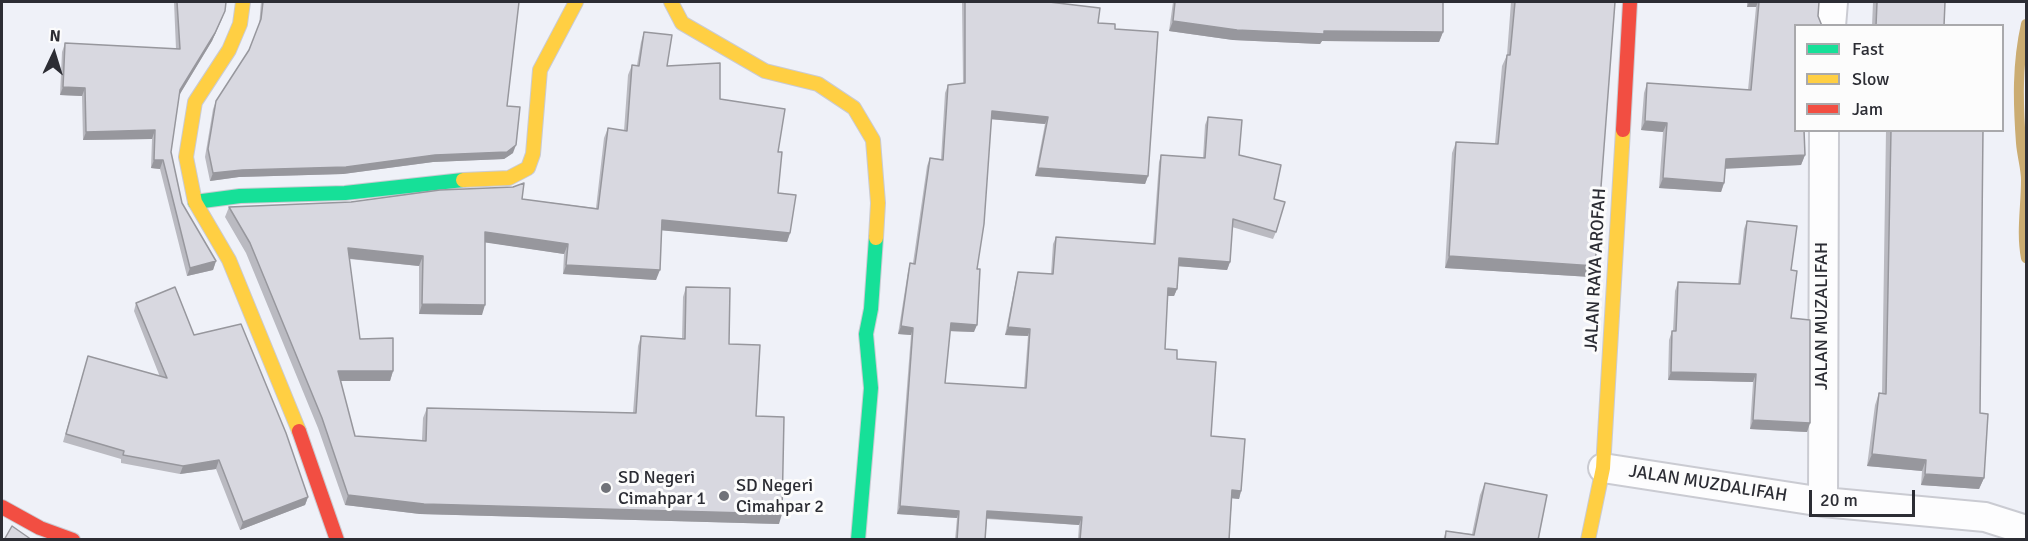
<!DOCTYPE html>
<html>
<head>
<meta charset="utf-8">
<style>
	body { margin:0 }
	#map { position:relative; width:2028px; height:541px; overflow:hidden; background:#eff1f8; font-family:Signika,sans-serif }
	canvas { display:block }
	.frame { position:absolute; inset:0; border:3px solid #2c2d34; pointer-events:none }
	.legend { position:absolute; left:1794px; top:24px; width:210px; height:108px; box-sizing:border-box; background:#fcfcfc; border:2px solid #a9a9ac; margin:0; padding:8px 10px; list-style:none; font-size:18px; color:#2c2d34 }
	.legend li { display:flex; align-items:center; gap:12px; height:30px }
	.legend b { width:30px; border:2px solid #a9a9ac }
	.north { position:absolute; left:24px; top:24px; width:60px; height:60px; -webkit-text-stroke:4px #fcfcfc; paint-order:stroke; rotate:4deg; font-size:16px; font-weight:700; line-height:24px; text-align:center; color:#2c2d34 }
	.north::after { content:''; display:block; margin:auto; width:21px; height:27px; background:#2c2d34; clip-path:polygon(50% 0,100% 100%,50% 72%,0 100%) }
	.scale { position:absolute; left:1809px; top:490px; width:106px; height:27px; box-sizing:border-box; border:3px solid #2c2d34; border-top:0; padding-left:8px; font-size:18px; line-height:21px; white-space:nowrap; color:#2c2d34; -webkit-text-stroke:4px #fcfcfc; paint-order:stroke }
</style>
</head>
<body>
<div id="map">
<canvas width="2028" height="541"></canvas>
<div class="frame"></div>
<ul class="legend">
<li><b style="height:8px;background:#16e098"></b>Fast</li>
<li><b style="height:8px;background:#ffcf43"></b>Slow</li>
<li><b style="height:8px;background:#f24e42"></b>Jam</li>
</ul>
<div class="north">N</div>
<div class="scale">20 m</div>
</div>
<script>
const context = document.querySelector('canvas').getContext('2d');
context.lineJoin = 'round';
function stroke(path, color, width, dash) {
  context.strokeStyle = color;
  context.lineWidth = width;
  context.lineCap = dash ? 'butt' : 'round';
  context.setLineDash(dash || []);
  context.stroke(path);
}
function fillPath(path, color) {
  context.fillStyle = color;
  context.fill(path, 'evenodd');
}
function write(font, color, halo, rows, align = 'center') {
  context.font = font + ' Signika,sans-serif';
  context.lineWidth = 6;
  context.setLineDash([]);
  context.textBaseline = 'middle';
  context.strokeStyle = halo;
  context.fillStyle = color;
  for (const [text, x, y, turn = 0] of rows) {
    context.save();
    context.translate(x, y);
    context.rotate((+turn || 0) * Math.PI / 180);
    context.textAlign = isNaN(turn) ? turn : align;
    if (halo) context.strokeText(text, 0, 0);
    context.fillText(text, 0, 0);
    context.restore();
  }
}
stroke(new Path2D(`
	M 2026,24 C 2017,64 2018,102 2021,143 C 2022,156 2026,168 2026,180 C 2026,207 2021,232 2026,258`), '#cbac71', 10);
const street = new Path2D(`
	M 1831,26 L 1833,2
	M 1603,468 L 1823,502 L 1985,517 L 2026,530
	M 1823,502 L 1824,130`);
const fast = new Path2D(`
	M 195,202 L 240,196 L 345,193 L 463,180
	M 858,540 L 871,388 L 866,334 L 871,309 L 876,238`);
const slow = new Path2D(`
	M 243,2 L 240,24 L 229,50 L 195,102 L 186,157 L 195,202 L 229,260 L 299,431
	M 671,2 L 682,23 L 765,71 L 818,84 L 854,108 L 873,140 L 878,203 L 876,238
	M 463,180 L 509,178 L 528,168 L 533,154 L 540,70 L 576,2
	M 1588,540 L 1603,468 L 1623,130`);
const jam = new Path2D(`
	M 1623,130 L 1630,2
	M 299,431 L 337,540
	M 2,507 L 40,528 L 73,540`);
stroke(street, '#cacbd2', 32);
stroke(fast, '#cacbd2', 16);
stroke(slow, '#cacbd2', 16);
stroke(jam, '#cacbd2', 16);
stroke(street, '#fdfdfe', 28);
stroke(fast, '#16e098', 14);
stroke(slow, '#ffcf43', 14);
stroke(jam, '#f24e42', 14);
fillPath(new Path2D(`
	M 174,2 L 226,2 L 222,19 L 212,41 L 179,95 L 171,152 L 182,203 L 216,261 L 213,270 L 187,276 L 160,169 L 151,168 L 152,139 L 83,140 L 82,96 L 60,95 L 62,52 L 65,43 L 176,49 Z
	M 261,2 L 519,2 L 507,106 L 513,153 L 504,159 L 433,162 L 343,174 L 239,177 L 210,181 L 205,157 L 213,109 L 216,101 L 249,50 L 259,26 Z
	M 962,2 L 1049,2 L 1098,23 L 1115,29 L 1148,176 L 1145,184 L 1035,176 L 1045,124 L 991,119 L 977,269 L 974,332 L 950,331 L 945,383 L 1024,388 L 1028,336 L 1005,335 L 1016,280 L 1018,272 L 1051,274 L 1053,244 L 1056,237 L 1153,244 L 1159,162 L 1161,155 L 1203,158 L 1205,125 L 1208,117 L 1274,199 L 1276,232 L 1273,239 L 1232,227 L 1230,262 L 1227,270 L 1178,266 L 1177,289 L 1174,296 L 1167,296 L 1165,349 L 1177,359 L 1211,436 L 1241,491 L 1239,499 L 1232,498 L 1229,540 L 1078,540 L 1079,525 L 987,519 L 985,540 L 955,540 L 957,518 L 897,514 L 911,335 L 898,334 L 908,271 L 910,263 L 913,263 L 927,166 L 930,158 L 941,159 L 945,93 L 948,85 L 963,83 Z
	M 1173,2 L 1443,2 L 1443,32 L 1439,42 L 1322,41 L 1320,44 L 1233,40 L 1169,31 Z
	M 1511,2 L 1615,2 L 1591,277 L 1445,268 L 1452,153 L 1456,142 L 1495,144 L 1502,66 L 1507,55 Z
	M 1747,2 L 1819,2 L 1796,26 L 1805,155 L 1801,165 L 1725,168 L 1724,183 L 1721,192 L 1659,188 L 1663,132 L 1641,130 L 1644,93 L 1647,83 L 1748,90 L 1756,7 L 1747,7 Z
	M 1873,2 L 1945,2 L 1944,26 L 1872,26 Z
	M 644,32 L 667,66 L 720,99 L 778,152 L 778,193 L 790,233 L 787,242 L 662,230 L 656,280 L 563,274 L 564,254 L 485,242 L 482,315 L 419,314 L 419,266 L 349,259 L 360,339 L 393,371 L 390,381 L 340,381 L 355,436 L 422,440 L 423,418 L 427,408 L 633,413 L 638,346 L 641,336 L 682,339 L 683,297 L 686,287 L 729,344 L 756,416 L 779,524 L 420,514 L 345,505 L 318,428 L 246,253 L 225,217 L 229,207 L 522,199 L 596,208 L 604,138 L 608,128 L 624,131 L 628,75 L 632,65 L 637,65 L 641,42 Z
	M 1886,130 L 1983,130 L 1980,413 L 1984,478 L 1979,489 L 1921,485 L 1922,471 L 1867,466 L 1875,405 L 1879,393 L 1882,394 Z
	M 1747,221 L 1791,270 L 1791,318 L 1810,423 L 1807,432 L 1750,429 L 1753,382 L 1668,380 L 1669,340 L 1672,331 L 1673,331 L 1675,291 L 1678,282 L 1738,284 L 1744,229 Z
	M 136,303 L 194,335 L 308,497 L 305,505 L 240,530 L 216,469 L 180,474 L 121,463 L 121,459 L 63,442 L 88,356 L 160,377 L 134,311 Z
	M 1485,483 L 1538,540 L 1443,540 L 1446,531 L 1472,534 L 1480,495 Z`), '#babac1');
fillPath(new Path2D(`
	M 1749,2 L 1758,2 L 1756,7 L 1747,7 Z
	M 225,11 L 212,41 L 177,99 L 180,90 Z
	M 1173,21 L 1324,31 L 1443,32 L 1439,42 L 1322,41 L 1320,44 L 1233,40 L 1169,31 Z
	M 63,87 L 85,88 L 82,96 L 60,95 Z
	M 992,111 L 1048,117 L 1045,124 L 989,119 Z
	M 1645,121 L 1667,123 L 1663,132 L 1641,130 Z
	M 155,130 L 152,139 L 83,140 L 86,132 Z
	M 516,145 L 513,153 L 504,159 L 433,162 L 343,174 L 239,177 L 210,181 L 213,173 L 242,170 L 435,155 Z
	M 1805,155 L 1801,165 L 1722,169 L 1726,159 Z
	M 154,160 L 163,160 L 160,169 L 151,168 Z
	M 1038,168 L 1148,176 L 1145,184 L 1035,176 Z
	M 1663,178 L 1724,183 L 1721,192 L 1659,188 Z
	M 662,220 L 790,233 L 787,242 L 658,230 Z
	M 485,232 L 568,244 L 564,254 L 482,242 Z
	M 348,248 L 423,256 L 419,266 L 344,258 Z
	M 1449,256 L 1595,266 L 1591,277 L 1445,268 Z
	M 1179,258 L 1230,262 L 1227,270 L 1176,266 Z
	M 216,261 L 213,270 L 187,276 L 190,268 Z
	M 566,265 L 660,270 L 656,280 L 563,274 Z
	M 1168,288 L 1177,289 L 1174,296 L 1165,296 Z
	M 422,304 L 485,305 L 482,315 L 419,314 Z
	M 951,323 L 977,325 L 974,332 L 948,331 Z
	M 901,326 L 913,328 L 911,335 L 898,334 Z
	M 1008,327 L 1030,329 L 1028,336 L 1005,335 Z
	M 338,371 L 393,371 L 390,381 L 334,381 Z
	M 1671,372 L 1756,374 L 1753,382 L 1668,380 Z
	M 1753,420 L 1810,423 L 1807,432 L 1750,429 Z
	M 1872,454 L 1926,460 L 1922,471 L 1867,466 Z
	M 219,460 L 216,469 L 180,474 L 183,466 Z
	M 1925,474 L 1984,478 L 1979,489 L 1921,485 Z
	M 1232,490 L 1241,491 L 1239,499 L 1229,498 Z
	M 348,495 L 782,514 L 779,524 L 420,514 L 345,505 Z
	M 308,497 L 305,505 L 240,530 L 243,522 Z
	M 900,506 L 959,511 L 957,518 L 897,514 Z
	M 987,511 L 1082,517 L 1079,525 L 984,518 Z`), '#97979d');
const building = new Path2D(`
	M 177,2 L 226,2 L 225,11 L 215,33 L 180,90 L 171,152 L 182,203 L 216,261 L 190,268 L 163,160 L 154,160 L 155,130 L 86,132 L 85,88 L 63,87 L 65,43 L 180,49 Z
	M 263,2 L 519,2 L 507,106 L 520,107 L 516,145 L 507,152 L 435,155 L 346,167 L 242,170 L 213,173 L 208,149 L 216,101 L 249,50 L 261,19 Z
	M 965,2 L 1049,2 L 1100,8 L 1098,23 L 1115,24 L 1115,29 L 1158,32 L 1148,176 L 1038,168 L 1048,117 L 992,111 L 984,224 L 977,269 L 980,269 L 977,325 L 951,323 L 945,383 L 1026,388 L 1030,329 L 1008,327 L 1018,272 L 1053,274 L 1056,237 L 1155,244 L 1161,155 L 1205,158 L 1208,117 L 1242,120 L 1239,155 L 1281,165 L 1274,199 L 1285,202 L 1276,232 L 1233,219 L 1230,262 L 1179,258 L 1177,289 L 1168,288 L 1165,349 L 1177,350 L 1177,359 L 1216,362 L 1211,436 L 1245,439 L 1241,491 L 1232,490 L 1229,540 L 1080,540 L 1082,517 L 987,511 L 985,540 L 957,540 L 959,511 L 900,506 L 913,328 L 901,326 L 910,263 L 915,264 L 930,158 L 943,160 L 948,85 L 965,83 Z
	M 1175,2 L 1443,2 L 1443,32 L 1324,31 L 1324,34 L 1237,30 L 1173,21 Z
	M 1515,2 L 1615,2 L 1595,266 L 1449,256 L 1456,142 L 1498,144 L 1507,55 L 1510,55 Z
	M 1759,2 L 1819,2 L 1818,16 L 1822,26 L 1796,26 L 1796,130 L 1804,130 L 1805,155 L 1726,159 L 1724,183 L 1663,178 L 1667,123 L 1645,121 L 1647,83 L 1751,90 Z
	M 1877,2 L 1945,2 L 1944,26 L 1876,26 Z
	M 644,32 L 672,35 L 667,66 L 720,63 L 720,99 L 785,109 L 778,152 L 782,152 L 778,193 L 796,195 L 790,233 L 662,220 L 660,270 L 566,265 L 568,244 L 485,232 L 485,305 L 422,304 L 423,256 L 348,248 L 360,339 L 393,338 L 393,371 L 338,371 L 355,436 L 426,441 L 427,408 L 636,413 L 641,336 L 685,339 L 686,287 L 730,288 L 729,344 L 760,345 L 756,416 L 784,417 L 782,514 L 424,504 L 348,495 L 322,418 L 250,243 L 229,207 L 351,202 L 440,190 L 513,187 L 524,183 L 522,199 L 598,209 L 608,128 L 627,131 L 632,65 L 639,66 Z
	M 1891,130 L 1983,130 L 1980,413 L 1988,414 L 1984,478 L 1925,474 L 1926,460 L 1872,454 L 1879,393 L 1886,394 Z
	M 1747,221 L 1797,226 L 1791,270 L 1797,271 L 1791,318 L 1810,320 L 1810,423 L 1753,420 L 1756,374 L 1671,372 L 1672,331 L 1676,331 L 1678,282 L 1740,284 Z
	M 175,287 L 194,335 L 241,324 L 286,433 L 308,497 L 243,522 L 219,460 L 183,466 L 123,455 L 124,451 L 66,434 L 88,356 L 167,378 L 136,303 Z
	M 1485,483 L 1547,495 L 1538,540 L 1445,540 L 1446,531 L 1474,535 Z
	M 12,526 L 32,540 L 4,540 Z`);
fillPath(building, '#d8d8e0');
stroke(building, '#97979d', 1.5);
for (const [x, y, r, color] of [
	[606,488,6,"#707279"],
	[724,496,6,"#707279"]
]) {
  const dot = new Path2D();
  dot.arc(x, y, r, 0, 2 * Math.PI);
  context.fillStyle = color;
  context.fill(dot);
  stroke(dot, '#fcfcfc', 2);
}
write('18px', '#2c2d34', '#fcfcfc', [
	["JALAN RAYA AROFAH",1596,270,-87],
	["JALAN MUZALIFAH",1822,316,-90],
	["JALAN MUZDALIFAH",1708,484,9]
]);
write('18px', '#2c2d34', '#fcfcfc', [
	["SD Negeri",618,478],
	["Cimahpar 1",618,499],
	["SD Negeri",736,486],
	["Cimahpar 2",736,507]
], 'left');
</script>
</body>
</html>
